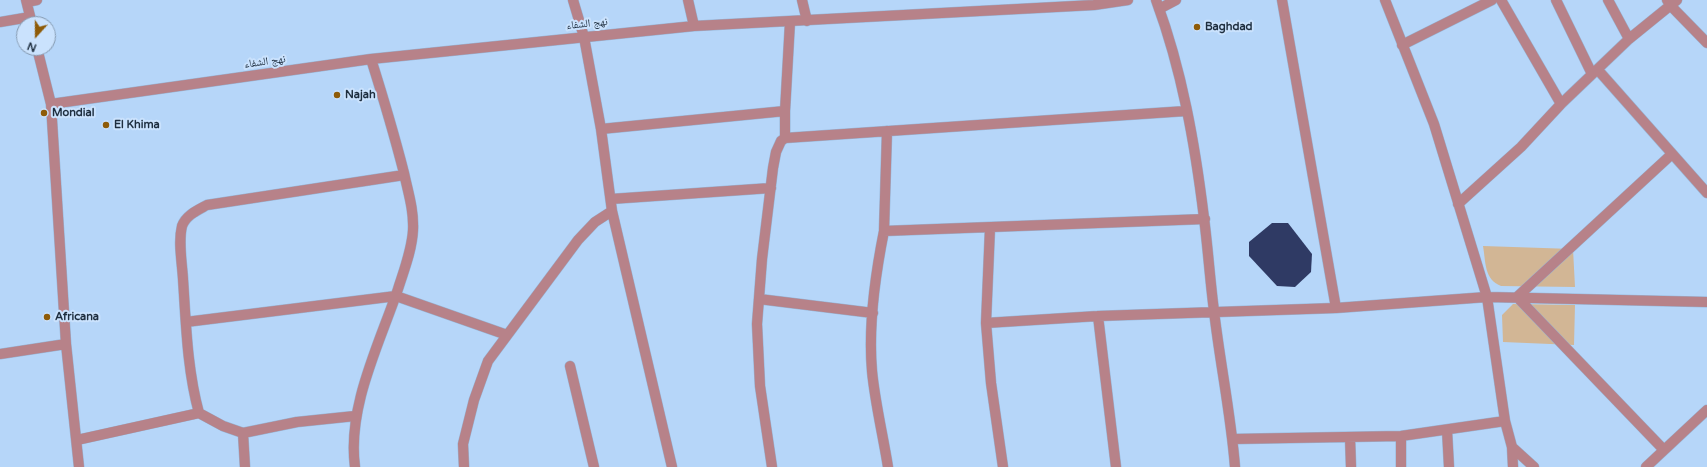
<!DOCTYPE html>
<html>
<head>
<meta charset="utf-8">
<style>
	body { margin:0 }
	#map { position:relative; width:1707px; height:467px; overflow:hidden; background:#b6d6f9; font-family:"Varela Round",sans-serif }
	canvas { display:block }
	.north { position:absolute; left:16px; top:16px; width:40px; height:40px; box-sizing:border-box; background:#cae2fd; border:1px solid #859ab1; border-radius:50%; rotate:201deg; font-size:11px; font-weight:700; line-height:16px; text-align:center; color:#1e2e3f }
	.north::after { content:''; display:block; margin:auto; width:14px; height:18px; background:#8e5b08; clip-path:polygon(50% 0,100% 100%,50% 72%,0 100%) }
</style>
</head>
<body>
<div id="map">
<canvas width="1707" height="467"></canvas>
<div class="north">N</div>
</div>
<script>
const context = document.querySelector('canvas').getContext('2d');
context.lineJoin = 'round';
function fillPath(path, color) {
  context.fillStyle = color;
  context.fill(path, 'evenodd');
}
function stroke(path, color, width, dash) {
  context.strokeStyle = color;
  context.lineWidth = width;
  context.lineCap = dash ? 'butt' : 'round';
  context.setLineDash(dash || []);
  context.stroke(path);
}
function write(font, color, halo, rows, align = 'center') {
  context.font = font + ' "Varela Round","Noto Naskh Arabic",sans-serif';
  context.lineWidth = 4;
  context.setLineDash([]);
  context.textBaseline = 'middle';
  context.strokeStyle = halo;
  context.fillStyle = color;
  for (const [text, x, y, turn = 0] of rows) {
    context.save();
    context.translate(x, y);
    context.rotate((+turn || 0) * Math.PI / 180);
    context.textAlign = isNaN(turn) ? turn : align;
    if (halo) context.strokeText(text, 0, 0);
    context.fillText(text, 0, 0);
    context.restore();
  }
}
fillPath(new Path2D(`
	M 1483,246 L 1573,249 L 1575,287 L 1501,286 C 1484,279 1486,263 1483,246 Z
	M 1513,304 L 1575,305 L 1574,345 L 1503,342 L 1502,315 Z`), '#d2b695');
fillPath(new Path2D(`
	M 1272,223 L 1288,223 L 1312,254 L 1311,272 L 1295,287 L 1277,286 L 1249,256 L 1249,242 Z`), '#2f3a64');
const minor = new Path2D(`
	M 26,0 L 32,24
	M 573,0 L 584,37 L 601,129 L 612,211 L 672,467
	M 688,0 L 694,26
	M 802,0 L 807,21
	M 1156,0 C 1182,70 1195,144 1204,218 C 1208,249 1210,280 1214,311 C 1220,363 1231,415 1235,467
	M 1282,0 L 1336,308
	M 1385,0 L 1434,124 L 1487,297 L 1505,421 L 1512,447 L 1513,467
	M 1501,0 L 1561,104
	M 1556,0 L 1592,74
	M 1608,0 L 1629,39
	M 1667,0 L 1670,5 L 1707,43
	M 27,2 L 37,0
	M 1159,9 L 1176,0
	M 0,22 L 30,17
	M 1402,45 L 1492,0
	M 37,48 L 51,104 L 66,344 L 79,467
	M 1598,70 L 1707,193
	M 51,104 L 371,59 L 694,26 L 1094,5 L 1128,0
	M 601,129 L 785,111
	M 785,138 L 785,111 L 790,22
	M 611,199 L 771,188
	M 1458,204 L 1521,147 L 1561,104 L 1629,39 L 1677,0
	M 990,228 L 986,323 L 991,383 L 1003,467
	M 884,231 L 887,131
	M 759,299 L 873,313
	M 1098,316 L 1116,467
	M 186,322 L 396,296 L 507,335
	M 986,323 L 1098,316 L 1336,308 L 1487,297 L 1707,302
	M 0,354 L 66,344
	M 570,366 L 594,467
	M 199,413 C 187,369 186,323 183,279 C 182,262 178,242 182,226 C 186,215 198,210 207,205 L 404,175
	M 1447,430 L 1449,467
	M 243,433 L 245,467
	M 1401,436 L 1401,467
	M 1350,437 L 1351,467
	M 1233,439 L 1401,436 L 1505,421
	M 77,440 L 199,413 L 223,426 L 243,433 L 297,422 L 355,416
	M 1512,447 L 1534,467
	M 1664,450 L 1517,297 L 1672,154
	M 355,467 C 347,407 379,345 398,289 C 404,270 412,250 413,230 C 414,210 408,192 404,173 C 394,134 383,97 371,59
	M 464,467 L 463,444 L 474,400 L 488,361 L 578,240 L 595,222 L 612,211
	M 772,467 L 760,386 L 757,324 L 762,259 L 773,168 L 776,152 L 781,141 L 785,138 L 1186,111
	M 888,467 C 883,435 875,403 872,371 C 868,325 875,276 884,231 L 1205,219
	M 1646,467 L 1707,410`);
stroke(minor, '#98b4d4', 11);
stroke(minor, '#b78289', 10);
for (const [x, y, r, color] of [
	[1197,27,4,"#8e5b08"],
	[337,95,4,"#8e5b08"],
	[44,113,4,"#8e5b08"],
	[106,125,4,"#8e5b08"],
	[47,317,4,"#8e5b08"]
]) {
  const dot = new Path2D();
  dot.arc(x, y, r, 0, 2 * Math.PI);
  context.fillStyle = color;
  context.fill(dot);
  stroke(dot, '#cae2fd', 1.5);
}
write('11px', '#1e2e3f', '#cae2fd', [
	["نهج الشفاء",587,24,-6],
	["نهج الشفاء",265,62,-8]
]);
write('bold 11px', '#1e2e3f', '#cae2fd', [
	["Baghdad",1205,27],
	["Najah",345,95],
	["Mondial",52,113],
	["El Khima",114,125],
	["Africana",55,317]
], 'left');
</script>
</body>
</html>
